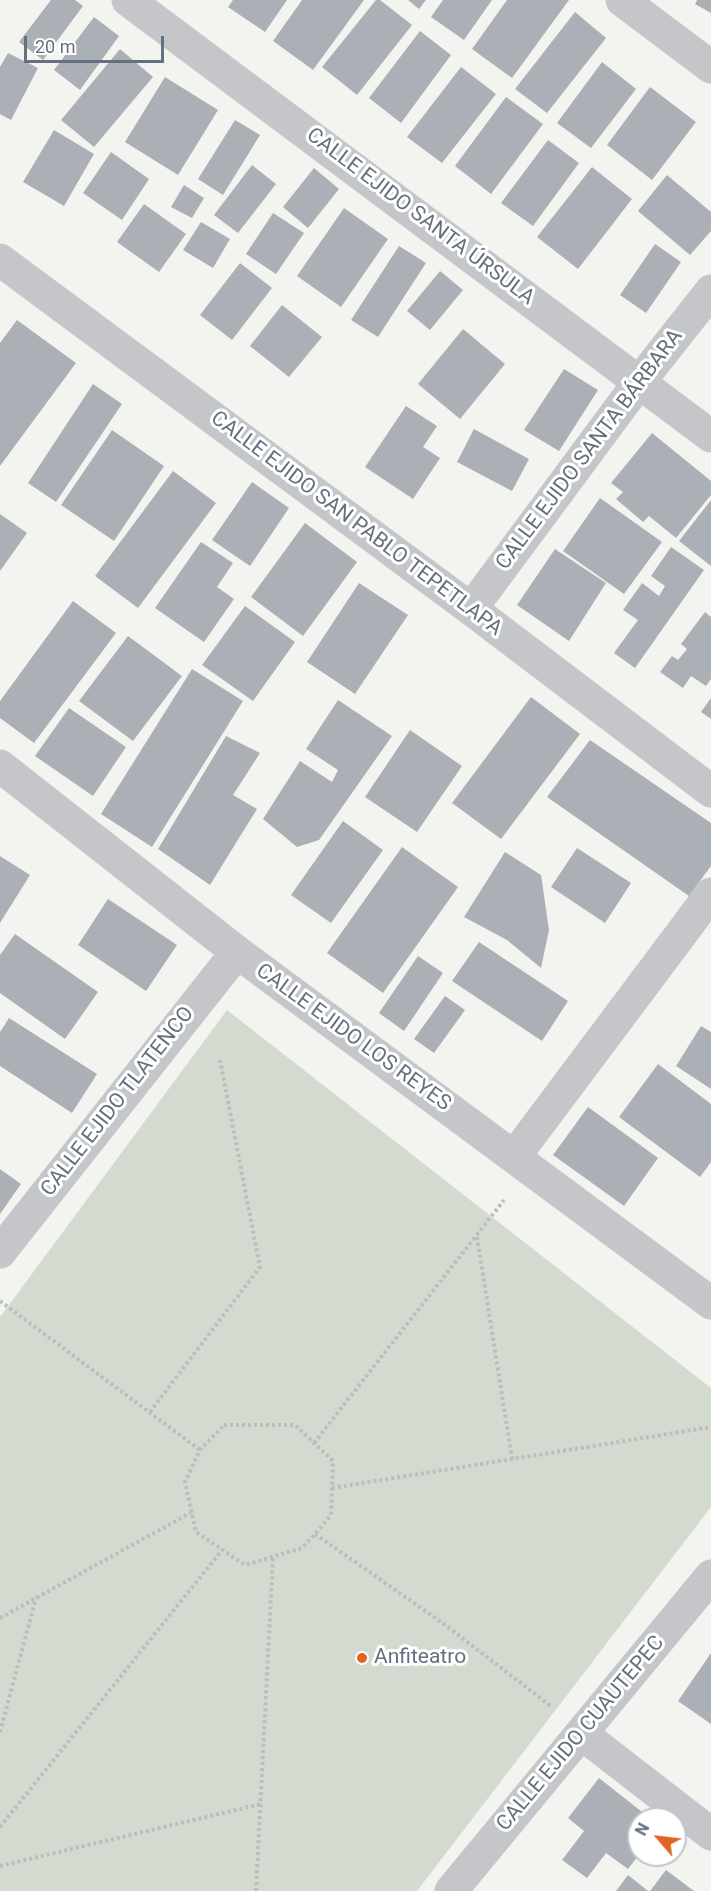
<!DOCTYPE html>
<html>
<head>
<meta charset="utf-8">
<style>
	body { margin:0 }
	#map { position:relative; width:711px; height:1891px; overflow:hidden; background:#f3f4ef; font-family:Roboto,sans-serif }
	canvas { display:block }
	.north { position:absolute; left:627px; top:1807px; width:60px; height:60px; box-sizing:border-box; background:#fff; border:2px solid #c1c6cc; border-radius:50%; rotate:298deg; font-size:16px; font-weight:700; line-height:24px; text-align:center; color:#637080 }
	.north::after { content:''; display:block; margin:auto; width:21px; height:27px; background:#e06423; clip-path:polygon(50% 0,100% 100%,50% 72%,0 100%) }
	.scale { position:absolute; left:24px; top:36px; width:140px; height:27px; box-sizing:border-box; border:3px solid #637080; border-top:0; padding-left:8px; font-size:18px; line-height:21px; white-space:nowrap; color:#637080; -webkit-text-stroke:4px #fff; paint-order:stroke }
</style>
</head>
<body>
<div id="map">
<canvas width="711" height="1891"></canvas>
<div class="north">N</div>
<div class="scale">20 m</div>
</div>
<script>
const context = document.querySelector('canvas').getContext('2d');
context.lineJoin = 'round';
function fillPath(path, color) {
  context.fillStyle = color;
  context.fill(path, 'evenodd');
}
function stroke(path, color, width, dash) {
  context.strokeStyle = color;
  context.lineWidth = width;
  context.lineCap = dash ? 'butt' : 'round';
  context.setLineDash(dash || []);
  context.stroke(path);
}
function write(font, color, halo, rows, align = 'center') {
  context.font = font + ' Roboto,sans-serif';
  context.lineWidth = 6;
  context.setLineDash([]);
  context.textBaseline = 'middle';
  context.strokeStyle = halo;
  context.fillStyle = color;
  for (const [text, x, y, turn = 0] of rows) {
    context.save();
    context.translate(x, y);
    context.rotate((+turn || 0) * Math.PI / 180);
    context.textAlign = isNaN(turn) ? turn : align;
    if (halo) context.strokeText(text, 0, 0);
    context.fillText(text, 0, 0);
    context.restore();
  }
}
fillPath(new Path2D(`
	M 227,1010 L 711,1388 L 711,1507 L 417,1891 L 0,1891 L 0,1317 Z`), '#d3dbd1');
fillPath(new Path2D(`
	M 51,0 L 75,0 L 83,6 L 43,60 L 19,42 Z
	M 233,0 L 287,0 L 265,32 L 228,7 Z
	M 302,0 L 364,0 L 313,70 L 273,41 Z
	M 376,0 L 380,0 L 412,25 L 357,95 L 322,67 Z
	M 408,0 L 426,0 L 419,9 Z
	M 443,0 L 492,0 L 464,40 L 431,17 Z
	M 507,0 L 569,0 L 512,78 L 472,49 Z
	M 697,0 L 711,0 L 711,13 L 695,4 Z
	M 575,12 L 606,38 L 547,113 L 515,89 Z
	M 94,17 L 119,36 L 80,90 L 54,70 Z
	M 420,31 L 451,55 L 401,123 L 369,98 Z
	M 120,49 L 153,77 L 94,147 L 61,120 Z
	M 8,53 L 38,68 L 11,120 L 0,114 L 0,67 Z
	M 602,62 L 636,89 L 591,148 L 557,123 Z
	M 461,67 L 496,94 L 442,163 L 407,137 Z
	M 165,77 L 218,110 L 178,175 L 125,142 Z
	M 650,87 L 696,122 L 652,180 L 607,145 Z
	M 506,97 L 543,124 L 491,194 L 455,166 Z
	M 235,120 L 260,135 L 223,195 L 198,179 Z
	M 54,130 L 94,154 L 64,206 L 23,182 Z
	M 548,140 L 579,163 L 533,226 L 501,203 Z
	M 111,152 L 149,179 L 122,220 L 83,193 Z
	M 252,165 L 276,184 L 238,233 L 214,215 Z
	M 592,167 L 632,199 L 578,269 L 537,237 Z
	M 314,168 L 339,189 L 308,228 L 283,207 Z
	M 667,175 L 711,212 L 711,231 L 690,255 L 638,211 Z
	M 184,185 L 204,198 L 192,218 L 171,207 Z
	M 144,204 L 186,234 L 159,272 L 117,242 Z
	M 344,208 L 388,239 L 341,307 L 297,276 Z
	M 273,213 L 304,233 L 276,274 L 246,254 Z
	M 201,222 L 230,239 L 213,268 L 183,250 Z
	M 655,244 L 681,262 L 646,313 L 620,295 Z
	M 399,246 L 426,263 L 378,337 L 351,320 Z
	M 240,263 L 272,288 L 232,340 L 200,315 Z
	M 440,271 L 463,290 L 430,330 L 407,311 Z
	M 282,305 L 322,337 L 289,377 L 250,346 Z
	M 17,320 L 76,363 L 0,466 L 0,343 Z
	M 463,329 L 505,364 L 460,419 L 418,384 Z
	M 564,369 L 598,390 L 559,451 L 524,430 Z
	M 93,384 L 122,404 L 56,502 L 28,483 Z
	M 406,406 L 437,426 L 423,447 L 440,458 L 413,499 L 365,467 Z
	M 474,429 L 529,459 L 512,491 L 457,462 Z
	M 112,430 L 164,466 L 114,541 L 61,505 Z
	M 652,433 L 711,481 L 711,495 L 676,538 L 649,516 L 643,522 L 616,499 L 623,492 L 611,483 Z
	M 173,471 L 216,503 L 138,608 L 95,576 Z
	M 252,482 L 289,508 L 250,566 L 212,540 Z
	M 600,498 L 662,542 L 624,594 L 563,551 Z
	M 711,500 L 711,566 L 679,541 Z
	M 0,514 L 27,533 L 0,571 Z
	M 305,523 L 357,562 L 303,636 L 251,597 Z
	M 201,542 L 233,563 L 217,587 L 234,599 L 204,642 L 155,608 Z
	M 671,547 L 704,570 L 635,668 L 614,653 L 638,620 L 623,610 L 642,583 L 659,596 L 665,586 L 651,576 Z
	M 555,549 L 606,583 L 569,641 L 517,605 Z
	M 359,583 L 408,615 L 355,694 L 307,662 Z
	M 73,601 L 116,633 L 34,743 L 0,718 L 0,701 Z
	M 245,606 L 295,642 L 253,701 L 202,665 Z
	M 705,612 L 711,617 L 711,679 L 706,686 L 691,676 L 683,688 L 660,672 L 672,656 L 678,660 L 687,649 L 681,644 Z
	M 128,636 L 182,676 L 133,741 L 79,701 Z
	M 192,669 L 243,701 L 152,847 L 101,814 Z
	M 531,697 L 580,734 L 501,839 L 452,803 Z
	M 711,698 L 711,719 L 701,712 Z
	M 338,700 L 392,736 L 319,840 L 297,847 L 263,819 L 300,761 L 332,782 L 338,770 L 306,749 Z
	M 69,708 L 126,747 L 93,796 L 35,756 Z
	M 410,730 L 462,766 L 417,832 L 365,797 Z
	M 226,736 L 260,753 L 233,795 L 257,809 L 210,885 L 158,849 Z
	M 590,740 L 711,823 L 711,866 L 689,896 L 547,797 Z
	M 343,821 L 383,850 L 331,923 L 291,895 Z
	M 402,847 L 458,887 L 383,993 L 327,953 Z
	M 577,848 L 631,883 L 605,923 L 551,887 Z
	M 505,852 L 541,875 L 549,930 L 541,968 L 507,940 L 464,917 Z
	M 0,856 L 30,875 L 0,923 Z
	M 108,899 L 177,945 L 146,991 L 78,945 Z
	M 15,934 L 98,992 L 65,1039 L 0,993 L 0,955 Z
	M 479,942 L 568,1001 L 542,1041 L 452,981 Z
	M 418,956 L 443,973 L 404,1031 L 379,1013 Z
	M 445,996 L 465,1010 L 434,1053 L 414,1039 Z
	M 9,1018 L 97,1074 L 72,1113 L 0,1066 L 0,1032 Z
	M 701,1026 L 711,1032 L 711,1089 L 676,1066 Z
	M 658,1064 L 711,1104 L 711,1162 L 700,1177 L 619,1117 Z
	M 588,1107 L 658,1158 L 624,1206 L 553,1155 Z
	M 0,1169 L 21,1184 L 0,1214 Z
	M 711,1653 L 711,1724 L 678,1701 Z
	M 599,1778 L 651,1819 L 639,1819 L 639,1855 L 628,1869 L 606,1853 L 587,1878 L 562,1860 L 584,1831 L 568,1818 Z
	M 666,1870 L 694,1891 L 650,1891 Z
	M 628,1875 L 648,1891 L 616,1891 Z`), '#aab0b5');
stroke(new Path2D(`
	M 477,1237 L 512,1459
	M 0,1301 L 200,1450
	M 150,1412 L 260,1267 L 220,1060
	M 224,1425 L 295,1425 L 333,1461 L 331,1515 L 315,1534 L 302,1548 L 245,1565 L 196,1532 L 185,1482 L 200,1450 Z
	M 314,1443 L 504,1200
	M 332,1488 L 711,1427
	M 315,1534 L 444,1624 L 552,1707
	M 0,1618 L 192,1512
	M 0,1732 L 36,1598
	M 0,1827 L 222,1550
	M 0,1866 L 261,1804
	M 256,1891 L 273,1557`), '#bbbdbf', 4, [3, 3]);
stroke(new Path2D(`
	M 128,0 L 711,436
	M 622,0 L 711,67
	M 0,260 L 471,609 L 711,791
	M 471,609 L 640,381 L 711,291
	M 0,766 L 237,952 L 711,1303
	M 514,1157 L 711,894
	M 0,1252 L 237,952
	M 582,1734 L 711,1834
	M 451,1891 L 711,1576`), '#c4c6ca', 33);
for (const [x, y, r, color] of [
	[362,1658,6,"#e06423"]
]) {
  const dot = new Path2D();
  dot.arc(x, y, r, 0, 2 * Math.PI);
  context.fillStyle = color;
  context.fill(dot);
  stroke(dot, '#fff', 2);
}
write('21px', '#637080', '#fff', [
	["CALLE EJIDO SANTA ÚRSULA",420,217,37],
	["CALLE EJIDO SANTA BÁRBARA",590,450,-53],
	["CALLE EJIDO SAN PABLO TEPETLAPA",356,524,37],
	["CALLE EJIDO LOS REYES",353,1038,36],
	["CALLE EJIDO TLATENCO",118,1102,-52],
	["CALLE EJIDO CUAUTEPEC",581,1734,-50]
]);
write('21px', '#637080', '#fff', [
	["Anfiteatro",374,1658]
], 'left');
</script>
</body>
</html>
